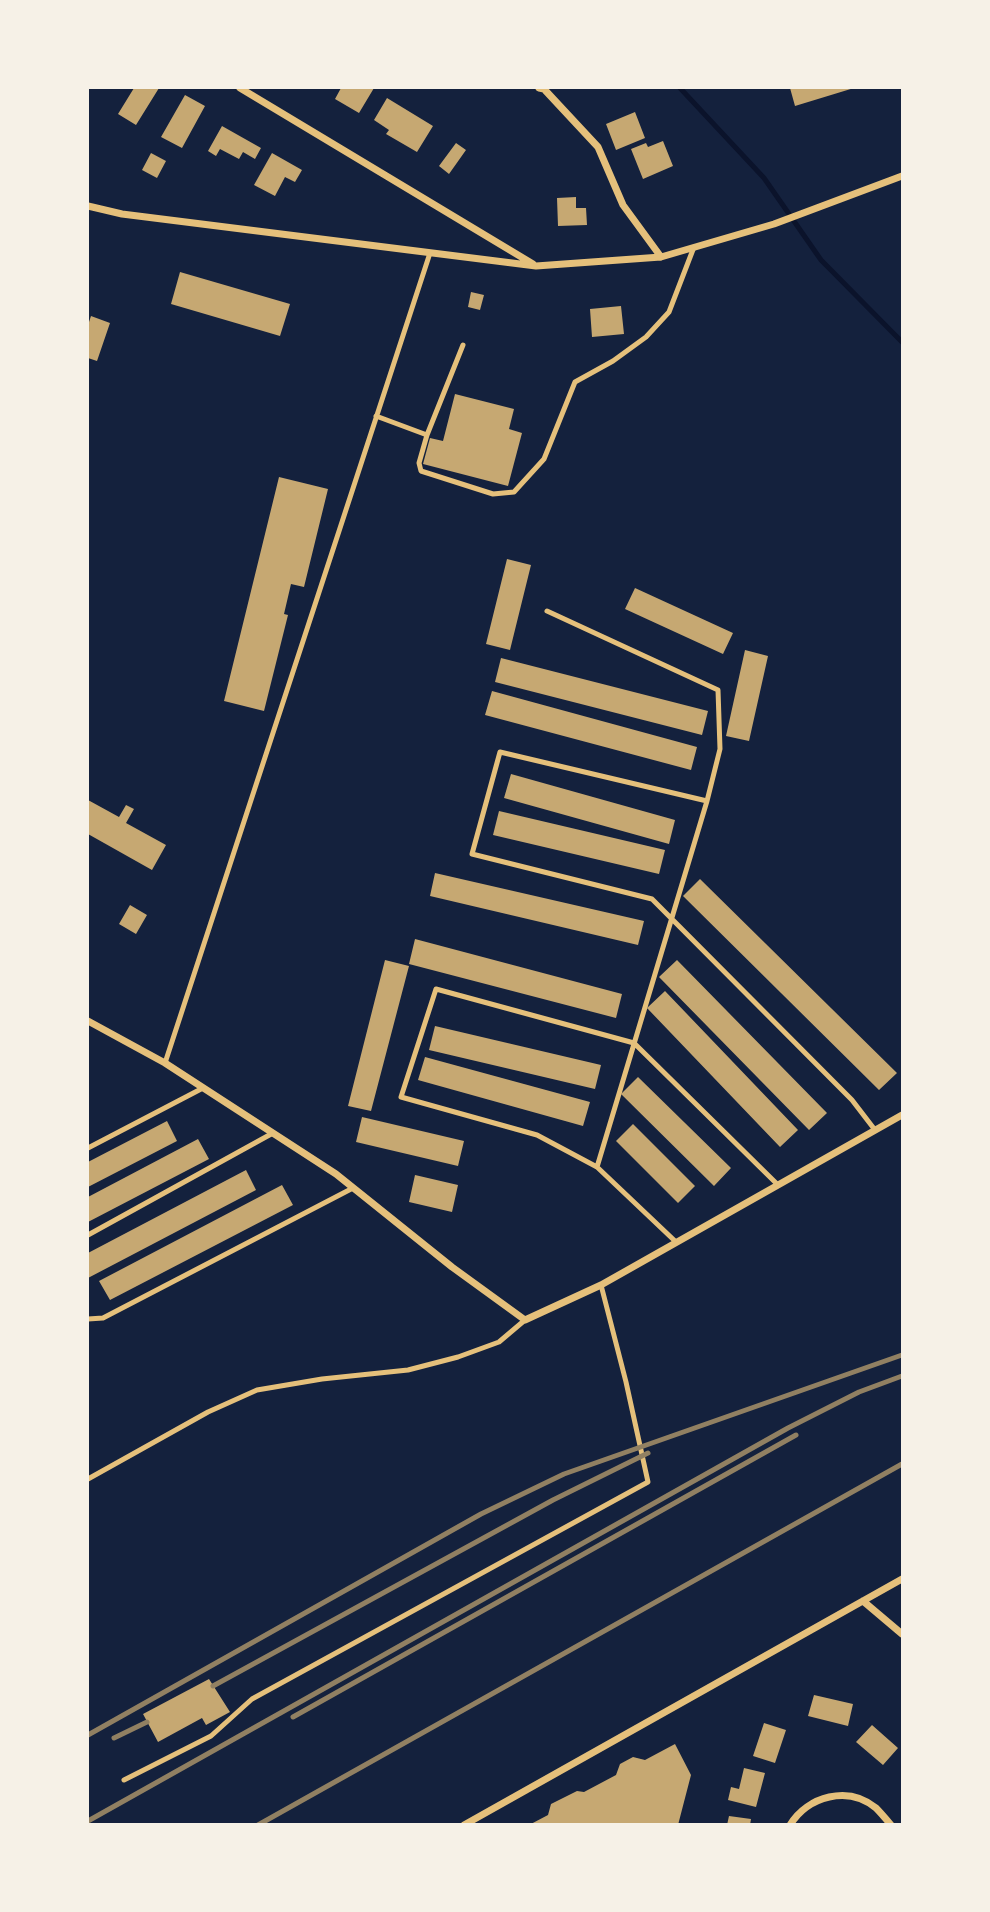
<!DOCTYPE html>
<html>
<head>
<meta charset="utf-8">
<style>
	body { margin:0 }
	#map { position:relative; width:990px; height:1912px; overflow:hidden; background:#14213d; font-family:"Nunito Sans",sans-serif }
	canvas { display:block }
	.frame { position:absolute; inset:0; border:89px solid #f6f1e7; pointer-events:none }
</style>
</head>
<body>
<div id="map">
<canvas width="990" height="1912"></canvas>
<div class="frame"></div>
</div>
<script>
const context = document.querySelector('canvas').getContext('2d');
context.lineJoin = 'round';
function stroke(path, color, width, dash) {
  context.strokeStyle = color;
  context.lineWidth = width;
  context.lineCap = dash ? 'butt' : 'round';
  context.setLineDash(dash || []);
  context.stroke(path);
}
function fillPath(path, color) {
  context.fillStyle = color;
  context.fill(path, 'evenodd');
}
stroke(new Path2D(`
	M 680,88 L 764,178 L 821,260 L 902,342`), '#0b132b', 5);
fillPath(new Path2D(`
	M 134,88 L 159,88 L 136,125 L 118,114 Z
	M 341,88 L 374,88 L 359,113 L 335,99 Z
	M 790,88 L 854,88 L 795,106 Z
	M 185,95 L 205,106 L 182,148 L 161,137 Z
	M 387,98 L 433,126 L 417,152 L 386,134 L 389,130 L 374,120 Z
	M 635,112 L 645,138 L 616,150 L 606,124 Z
	M 222,126 L 261,148 L 255,159 L 243,152 L 239,159 L 220,149 L 216,156 L 208,151 Z
	M 663,141 L 673,166 L 643,179 L 631,149 L 646,143 L 648,147 Z
	M 456,143 L 466,150 L 449,174 L 439,166 Z
	M 151,153 L 166,161 L 157,178 L 142,170 Z
	M 272,153 L 302,170 L 295,182 L 285,177 L 275,196 L 254,185 Z
	M 576,197 L 576,208 L 586,208 L 587,225 L 558,226 L 557,198 Z
	M 180,272 L 290,304 L 280,336 L 171,304 Z
	M 471,292 L 484,295 L 480,310 L 468,307 Z
	M 621,306 L 624,334 L 592,337 L 590,309 Z
	M 91,316 L 110,323 L 97,361 L 88,358 L 88,325 Z
	M 455,394 L 514,409 L 509,429 L 522,433 L 508,486 L 423,464 L 430,438 L 443,441 Z
	M 279,477 L 328,489 L 304,587 L 291,584 L 284,614 L 288,615 L 264,711 L 224,701 Z
	M 507,559 L 531,565 L 510,650 L 486,644 Z
	M 635,588 L 733,633 L 723,654 L 625,609 Z
	M 745,650 L 768,656 L 749,741 L 726,736 Z
	M 501,658 L 708,711 L 702,735 L 495,682 Z
	M 492,691 L 697,747 L 691,770 L 485,715 Z
	M 511,774 L 675,820 L 669,844 L 504,798 Z
	M 88,800 L 119,817 L 126,805 L 134,809 L 126,823 L 166,845 L 152,870 L 88,834 Z
	M 499,811 L 665,850 L 659,874 L 493,835 Z
	M 435,873 L 644,921 L 638,945 L 430,896 Z
	M 700,879 L 897,1073 L 879,1090 L 683,896 Z
	M 130,905 L 147,915 L 136,934 L 119,924 Z
	M 415,939 L 622,994 L 616,1018 L 409,964 Z
	M 385,960 L 409,966 L 371,1111 L 348,1106 Z
	M 677,960 L 827,1113 L 809,1130 L 659,977 Z
	M 665,991 L 798,1130 L 780,1147 L 647,1008 Z
	M 435,1026 L 601,1065 L 595,1089 L 429,1050 Z
	M 425,1057 L 590,1102 L 583,1126 L 418,1080 Z
	M 638,1077 L 731,1168 L 714,1186 L 621,1094 Z
	M 362,1117 L 464,1141 L 458,1166 L 356,1142 Z
	M 167,1121 L 177,1141 L 88,1187 L 88,1162 Z
	M 633,1124 L 695,1186 L 678,1203 L 616,1141 Z
	M 198,1139 L 209,1159 L 88,1222 L 88,1197 Z
	M 246,1170 L 256,1190 L 88,1278 L 88,1253 Z
	M 415,1175 L 458,1185 L 452,1212 L 409,1202 Z
	M 282,1185 L 293,1205 L 110,1300 L 99,1281 Z
	M 209,1679 L 230,1712 L 206,1725 L 202,1718 L 158,1742 L 143,1714 Z
	M 814,1695 L 853,1704 L 848,1726 L 808,1716 Z
	M 764,1723 L 786,1730 L 775,1763 L 753,1756 Z
	M 872,1725 L 898,1748 L 883,1765 L 856,1742 Z
	M 675,1744 L 691,1775 L 678,1825 L 529,1825 L 548,1815 L 551,1804 L 577,1791 L 584,1792 L 616,1775 L 620,1764 L 633,1757 L 645,1760 Z
	M 744,1768 L 765,1773 L 756,1807 L 728,1800 L 731,1787 L 739,1789 Z
	M 729,1816 L 751,1819 L 750,1825 L 727,1825 Z`), '#c6a872');
stroke(new Path2D(`
	M 376,416 L 427,435 L 419,463 L 421,471 L 493,494 L 514,492 L 544,459 L 575,382 L 613,361 L 646,337 L 669,312 L 694,247
	M 427,435 L 463,345
	M 547,611 L 718,690 L 720,749 L 707,801 L 597,1167 L 676,1242
	M 707,801 L 500,752 L 472,854 L 652,899 L 852,1100 L 875,1130
	M 165,1063 L 430,253
	M 88,1148 L 203,1088
	M 597,1167 L 537,1135 L 401,1097 L 436,989 L 634,1043 L 777,1184
	M 88,1235 L 273,1133
	M 88,1319 L 103,1318 L 353,1188
	M 88,1479 L 208,1412 L 257,1390 L 322,1379 L 408,1370 L 458,1357 L 499,1342 L 525,1320
	M 124,1780 L 211,1736 L 252,1699 L 648,1482 L 626,1382 L 601,1285`), '#e5c07b', 5);
stroke(new Path2D(`
	M 240,88 L 533,264
	M 539,88 L 544,89 L 598,147 L 623,205 L 661,257
	M 88,206 L 122,214 L 536,266 L 661,257 L 774,224 L 902,176
	M 88,1021 L 165,1063 L 336,1174 L 452,1267 L 525,1320 L 601,1285 L 902,1115
	M 863,1601 L 902,1634
	M 464,1825 L 902,1579
	M 790,1825 C 808,1796 848,1785 876,1808 C 881,1813 886,1819 891,1825`), '#e5c07b', 7);
stroke(new Path2D(`
	M 213,1686 L 553,1500 L 648,1453
	M 293,1717 L 796,1435
	M 88,1735 L 481,1514 L 564,1474 L 902,1355
	M 114,1738 L 147,1722
	M 88,1821 L 788,1428 L 859,1392 L 902,1376
	M 258,1825 L 902,1464`), '#918062', 5);
</script>
</body>
</html>
